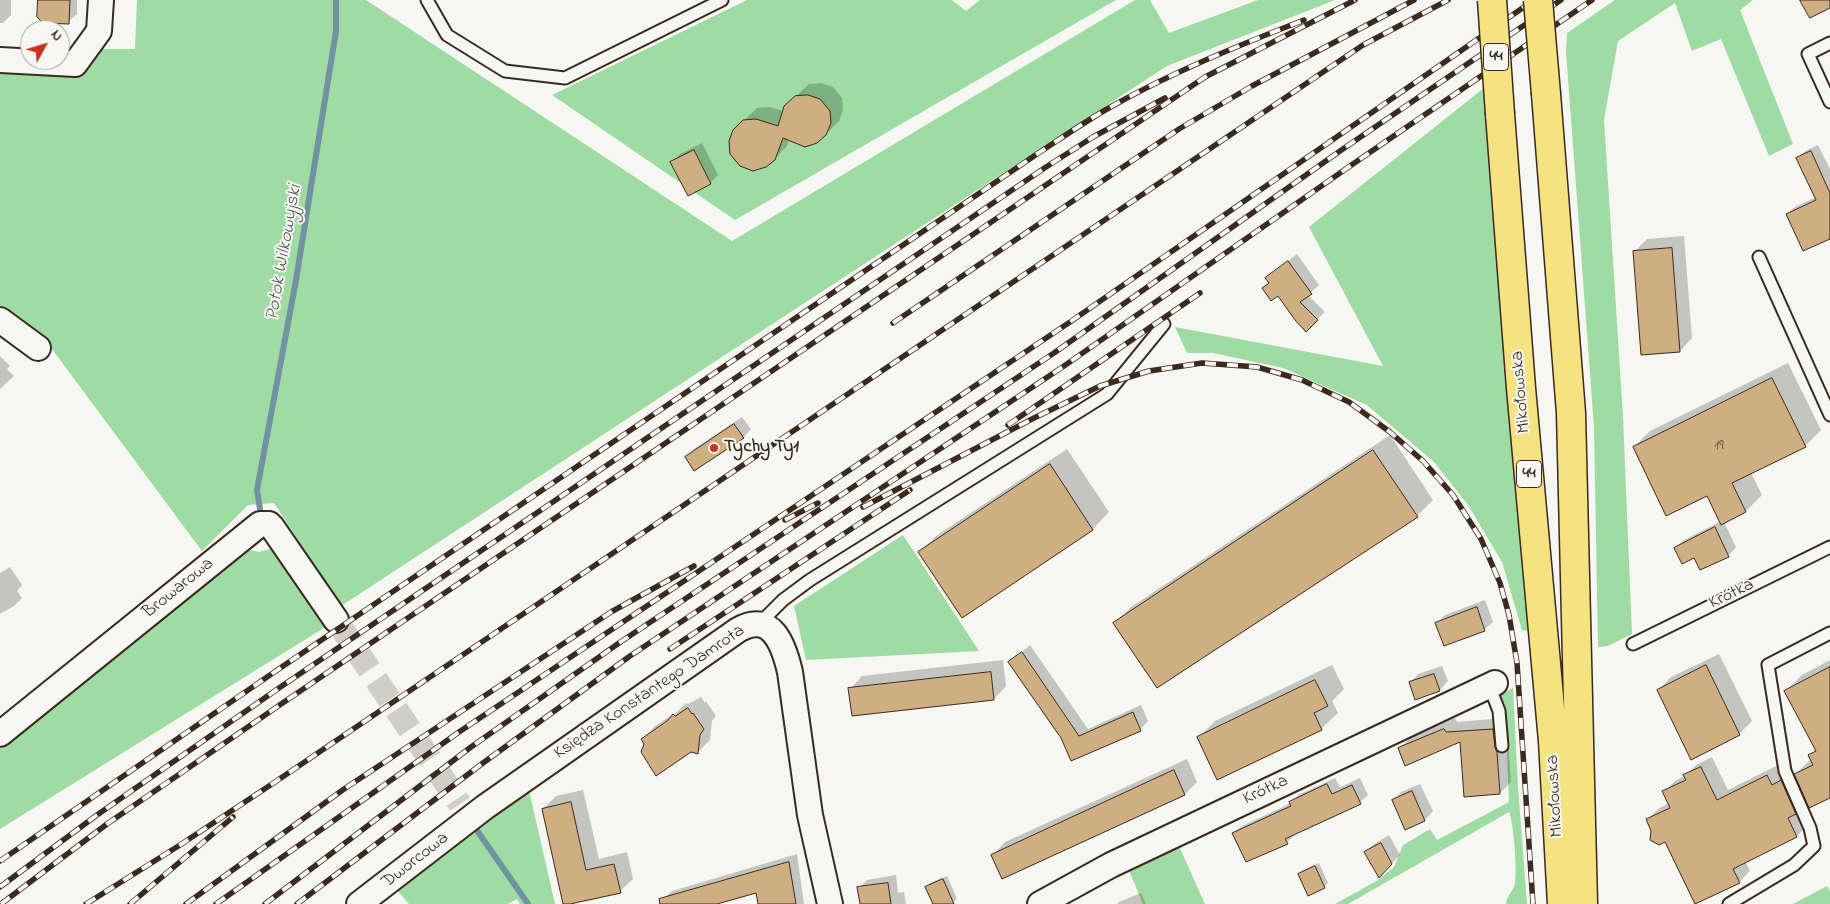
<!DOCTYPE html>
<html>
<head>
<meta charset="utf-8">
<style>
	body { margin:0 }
	#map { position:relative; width:1830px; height:904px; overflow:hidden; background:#f6f6f2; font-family:"Indie Flower",sans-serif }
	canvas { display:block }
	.north { position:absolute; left:20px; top:20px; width:50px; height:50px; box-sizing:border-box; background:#f6f6f2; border:1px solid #aba49d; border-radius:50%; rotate:51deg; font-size:14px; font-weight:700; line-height:20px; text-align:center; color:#3b2a1e }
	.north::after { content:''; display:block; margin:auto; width:18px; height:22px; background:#c8321e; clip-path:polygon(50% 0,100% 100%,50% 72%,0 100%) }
</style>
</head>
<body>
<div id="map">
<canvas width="1830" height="904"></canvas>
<div class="north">N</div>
</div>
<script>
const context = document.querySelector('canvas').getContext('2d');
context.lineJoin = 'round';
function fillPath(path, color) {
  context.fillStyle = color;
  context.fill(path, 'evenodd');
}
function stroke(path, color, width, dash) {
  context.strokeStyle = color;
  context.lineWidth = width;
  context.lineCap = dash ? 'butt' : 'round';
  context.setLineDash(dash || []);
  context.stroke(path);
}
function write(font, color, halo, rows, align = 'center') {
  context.font = font + ' "Indie Flower",sans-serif';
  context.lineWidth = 4;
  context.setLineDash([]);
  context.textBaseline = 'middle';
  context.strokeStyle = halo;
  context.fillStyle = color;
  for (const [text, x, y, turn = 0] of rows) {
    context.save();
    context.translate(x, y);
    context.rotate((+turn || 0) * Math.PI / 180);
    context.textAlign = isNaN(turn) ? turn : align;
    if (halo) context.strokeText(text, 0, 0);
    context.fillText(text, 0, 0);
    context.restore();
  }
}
fillPath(new Path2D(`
	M 137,0 L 366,0 L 732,241 L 1135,0 L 1150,0 L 1169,33 L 1258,0 L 1335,0 L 1167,66 L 341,606 L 274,503 L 248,505 L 202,551 L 43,337 L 0,309 L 0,49 L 30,49 L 30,60 L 60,60 L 60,49 L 135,49 Z
	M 747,0 L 952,0 L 966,11 L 980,0 L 1116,0 L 735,220 L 552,95 Z
	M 1615,0 L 1753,0 L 1740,10 L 1793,144 L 1769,156 L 1721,39 L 1692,51 L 1675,3 L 1618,41 L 1604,120 L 1623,417 L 1632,634 L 1608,646 L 1598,647 L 1594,427 L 1566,52 L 1567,33 Z
	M 1484,88 L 1529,631 L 1522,630 L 1502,562 L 1468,505 L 1434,462 L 1367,405 L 1283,368 L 1213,353 L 1187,353 L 1175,327 L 1383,366 L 1309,227 Z
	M 903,535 L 979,651 L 806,660 L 794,606 Z
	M 246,549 L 259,552 L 270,549 L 327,626 L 0,829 L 0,749 Z
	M 1513,688 L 1518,787 L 1527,904 L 1506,904 C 1506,896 1514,891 1515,883 C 1517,869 1514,825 1509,812 L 1348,904 L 1335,904 L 1378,880 L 1394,867 L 1403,845 L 1430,829 L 1437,840 L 1509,802 L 1505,717 L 1499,695 Z
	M 528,786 L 555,904 L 520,904 L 517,899 L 508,904 L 409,904 L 397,890 Z
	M 1178,844 L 1205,904 L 1143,904 L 1127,866 Z
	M 1827,886 L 1830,891 L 1830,904 L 1793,904 Z`), '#9edca4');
fillPath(new Path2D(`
	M 0,0 L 11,0 L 11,15 L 3,23 L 0,23 Z
	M 39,0 L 77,0 L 77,14 L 68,22 Z
	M 821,83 L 833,87 L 842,98 L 843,110 L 839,121 L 826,134 L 789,139 L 787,146 L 774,159 L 734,130 L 757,108 L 769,107 L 784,111 L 786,106 L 809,84 Z
	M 702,143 L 718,175 L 710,183 L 672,163 L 680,154 Z
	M 1818,145 L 1830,169 L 1830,237 L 1787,214 L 1795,207 L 1816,197 L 1798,158 L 1805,151 Z
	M 1684,236 L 1692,338 L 1680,351 L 1634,252 L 1647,239 Z
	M 1297,254 L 1319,285 L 1308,295 L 1325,312 L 1306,330 L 1279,294 L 1264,288 L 1270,282 L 1267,278 Z
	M 0,356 L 10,366 L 7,369 L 14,376 L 0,389 Z
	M 1788,363 L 1821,430 L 1805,446 L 1751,473 L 1762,495 L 1746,511 L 1724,522 L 1736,547 L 1728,556 L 1694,557 L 1676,548 L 1684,540 L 1721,521 L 1707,494 L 1634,447 L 1650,431 Z
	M 742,417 L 751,429 L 743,438 L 686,457 L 694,449 Z
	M 1390,435 L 1433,500 L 1417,516 L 1115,623 L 1131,607 Z
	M 1067,449 L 1109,512 L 1093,529 L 962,616 L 920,552 L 936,536 Z
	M 10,567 L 22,585 L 17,591 L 22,598 L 14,606 L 0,614 L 0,573 Z
	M 1485,600 L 1493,622 L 1484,630 L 1437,623 L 1445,615 Z
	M 1030,645 L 1088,729 L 1141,705 L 1148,721 L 1140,730 L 1072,759 L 1062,738 L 1010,662 Z
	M 1719,654 L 1752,721 L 1739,734 L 1658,690 L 1671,677 Z
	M 1003,660 L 1006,686 L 994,699 L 853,714 L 850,689 L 862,676 Z
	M 1830,660 L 1830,796 L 1808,801 L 1800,809 L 1808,825 L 1797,836 L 1745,861 L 1750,871 L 1739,882 L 1666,840 L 1653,831 L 1647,820 L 1658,809 L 1669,803 L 1664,792 L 1675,781 L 1685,776 L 1696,765 L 1712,757 L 1728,790 L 1778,765 L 1783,775 L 1792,770 L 1794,776 L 1811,759 L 1809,756 L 1816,749 L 1786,691 L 1802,675 Z
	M 1332,665 L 1344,689 L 1332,701 L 1338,713 L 1321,729 L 1199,737 L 1215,721 Z
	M 1442,666 L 1448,681 L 1440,690 L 1416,698 L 1410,683 L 1418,674 Z
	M 701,697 L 705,703 L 706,701 L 716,716 L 712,721 L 710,740 L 697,753 L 646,744 L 643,739 L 655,726 L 678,711 L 686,703 L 688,704 Z
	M 1455,718 L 1457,722 L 1504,718 L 1505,735 L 1508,740 L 1511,782 L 1500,793 L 1461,740 L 1399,749 L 1410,738 Z
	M 1187,759 L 1197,782 L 1185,794 L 993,855 L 1005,842 Z
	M 1335,778 L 1340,787 L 1360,778 L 1368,795 L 1360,802 L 1294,833 L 1295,835 L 1287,842 L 1234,833 L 1242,826 L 1291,803 L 1298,795 Z
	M 1420,784 L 1433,811 L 1425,820 L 1406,828 L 1393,801 L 1401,792 Z
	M 583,790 L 599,859 L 627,852 L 633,879 L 620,891 L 564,904 L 543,809 L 556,796 Z
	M 1389,835 L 1400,855 L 1379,876 L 1366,852 L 1374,844 Z
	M 797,854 L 804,904 L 759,904 L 757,891 L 710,904 L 658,904 L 672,891 Z
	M 1319,863 L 1328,883 L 1324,887 L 1300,874 L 1303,870 Z
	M 896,875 L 898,893 L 904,892 L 906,904 L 861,904 L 859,888 L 867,880 Z
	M 947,876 L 957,899 L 950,904 L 934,904 L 927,887 L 930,883 Z
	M 1141,893 L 1146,904 L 1117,904 L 1119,902 Z`), '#0003');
stroke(new Path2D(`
	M 260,509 L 257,490 L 296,280 L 336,31 L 336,0
	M 476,829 L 528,904`), '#7291a1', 6);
const building = new Path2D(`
	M 38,0 L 70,0 L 69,24 L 43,23 L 37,17 Z
	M 1800,0 L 1830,0 L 1830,8 L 1810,18 Z
	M 808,95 L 820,99 L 830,111 L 831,123 L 826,135 L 817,143 L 805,147 L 783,138 L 775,160 L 766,167 L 753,171 L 740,166 L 730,154 L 729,141 L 733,130 L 743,120 L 756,119 L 778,126 L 784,106 L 795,96 Z
	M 694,150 L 711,184 L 688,196 L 670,162 Z
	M 1811,151 L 1830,193 L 1830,239 L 1803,251 L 1786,214 L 1816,200 L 1796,158 Z
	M 1672,248 L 1680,352 L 1641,355 L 1633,251 Z
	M 1288,261 L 1312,294 L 1300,302 L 1318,320 L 1306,332 L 1295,320 L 1278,296 L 1271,301 L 1262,288 L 1269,283 L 1265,278 Z
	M 1772,378 L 1806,447 L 1732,483 L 1746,512 L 1721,525 L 1707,496 L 1666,516 L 1633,447 Z
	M 734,424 L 744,438 L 694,471 L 685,457 Z
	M 1373,450 L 1418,517 L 1157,688 L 1113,623 Z
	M 1050,464 L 1093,530 L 962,618 L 918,552 Z
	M 1715,527 L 1729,557 L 1700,570 L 1694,558 L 1682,564 L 1674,548 Z
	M 1477,607 L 1485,631 L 1444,646 L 1435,623 Z
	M 1022,652 L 1079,736 L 1133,712 L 1141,731 L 1071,761 L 1061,738 L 1008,662 Z
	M 1706,665 L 1740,735 L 1691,760 L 1657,690 Z
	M 1830,667 L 1830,798 L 1809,808 L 1794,774 L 1813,765 L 1808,755 L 1816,751 L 1784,691 Z
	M 991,672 L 994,700 L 852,716 L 848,688 Z
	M 1434,674 L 1440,691 L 1415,700 L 1409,682 Z
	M 1315,680 L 1328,706 L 1314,713 L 1322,730 L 1217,780 L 1197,737 Z
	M 688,708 L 692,714 L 693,713 L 704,729 L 700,735 L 698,754 L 691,752 L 656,776 L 641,752 L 644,744 L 641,739 L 667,721 L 673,714 L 675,716 Z
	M 1444,729 L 1446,732 L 1493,729 L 1495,747 L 1497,752 L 1500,794 L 1464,797 L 1460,742 L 1405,766 L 1398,748 Z
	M 1701,767 L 1717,800 L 1767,775 L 1772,785 L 1781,780 L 1796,814 L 1788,818 L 1797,837 L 1733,869 L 1740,883 L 1695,904 L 1665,842 L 1659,845 L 1650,840 L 1651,831 L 1646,819 L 1670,808 L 1662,791 L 1686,780 L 1683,775 Z
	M 1174,770 L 1185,795 L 1002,879 L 991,855 Z
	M 1327,784 L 1332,794 L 1352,785 L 1361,804 L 1285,839 L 1288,844 L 1246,862 L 1232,833 L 1291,806 L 1289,802 Z
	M 1412,791 L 1425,821 L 1405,830 L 1392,800 Z
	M 571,802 L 586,870 L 614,864 L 621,893 L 570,904 L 563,904 L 542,809 Z
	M 1381,843 L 1392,864 L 1379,878 L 1364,852 Z
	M 789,862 L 796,904 L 758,904 L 756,893 L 717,904 L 660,904 L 659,899 Z
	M 1315,866 L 1325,888 L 1308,896 L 1298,874 Z
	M 943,879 L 954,904 L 933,904 L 925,887 Z
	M 888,883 L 891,904 L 860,904 L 857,887 Z`);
fillPath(building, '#cfae82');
stroke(building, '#3b2a1e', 1);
stroke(new Path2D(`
	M 336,620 L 460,804`), '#d1cdc8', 24, [24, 12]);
const lane = new Path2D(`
	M 427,0 L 447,35 L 505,71 L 565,78 L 722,0
	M 1830,43 L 1808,54 L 1830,102
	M 1759,257 L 1830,415
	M 758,625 L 783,600 L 810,580 L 1107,394 L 1164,324
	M 1633,644 L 1830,547
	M 1489,685 L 1499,711 L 1502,746
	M 1729,904 L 1794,865 L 1814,846 L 1810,828 L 1785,771 L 1768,665 L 1830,633`);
const street = new Path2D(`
	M 0,60 L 75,64 L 99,31 L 101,0
	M 0,320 L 38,348
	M 0,734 L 260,524 L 269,524 L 272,527 L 336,620
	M 359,904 L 485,807 L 738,630 C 772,610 784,646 790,672 L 810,815 L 830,904
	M 1040,904 L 1111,865 L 1495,683`);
const primary = new Path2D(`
	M 1546,94 L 1571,413 L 1583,904
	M 1500,114 L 1521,388 L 1553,741 L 1562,904`);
stroke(lane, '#3b2a1e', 15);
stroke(street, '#3b2a1e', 28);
stroke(primary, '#3b2a1e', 31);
stroke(lane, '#f6f6f2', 11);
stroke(street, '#f6f6f2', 24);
stroke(primary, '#f5e381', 28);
const rail = new Path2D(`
	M 893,323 L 1179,129 L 1252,86 L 1414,0
	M 1008,425 L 1200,293
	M 863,507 L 1034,418 L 1100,386 L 1149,371 L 1202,363 L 1257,367 L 1302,380 L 1349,402 L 1390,432 L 1423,461 L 1453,495 L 1481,539 L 1500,583 L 1509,615 L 1517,663 L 1533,904
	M 785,520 L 818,503
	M 670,649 L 910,490
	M 0,861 L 270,675 L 1037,154 C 1060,139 1083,123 1107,109 C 1170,73 1237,46 1304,20
	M 0,887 L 97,815 L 279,688 L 1046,167 L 1093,137 L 1165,98
	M 1,904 L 107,824 L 287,700 L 1205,77 L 1355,0
	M 86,904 L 180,845 L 278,780 L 1363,45 L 1448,0
	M 130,904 L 233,817
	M 186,904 L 344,789 L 611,612 L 694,566
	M 216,904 L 459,732 L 1070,322 L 1534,0
	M 265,904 L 471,747 L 619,643 L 1054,353 L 1340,151 L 1561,0
	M 297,904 L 483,763 L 630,656 L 1064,366 L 1350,166 L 1592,0`);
stroke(rail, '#3b2a1e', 5.5);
stroke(rail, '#f6f6f2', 4, [11]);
const primaryBridge = new Path2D(`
	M 1492,0 L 1500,114
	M 1538,0 L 1546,94`);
stroke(primaryBridge, '#3b2a1e', 31, []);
stroke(primaryBridge, '#f5e381', 28);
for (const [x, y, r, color] of [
	[714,448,5,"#c8321e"]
]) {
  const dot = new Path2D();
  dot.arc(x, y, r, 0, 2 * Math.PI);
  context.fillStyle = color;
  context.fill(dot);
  stroke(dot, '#f6f6f2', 2);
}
write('15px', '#604b37', null, [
	["19",1719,447]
]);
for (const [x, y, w] of [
	[1496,57,25],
	[1529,474,25]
]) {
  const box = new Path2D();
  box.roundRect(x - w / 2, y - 13.5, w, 27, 4);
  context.fillStyle = '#f6f6f2';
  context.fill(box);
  stroke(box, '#3b2a1e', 1);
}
write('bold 16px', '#3b2a1e', null, [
	["44",1496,57],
	["44",1529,474]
]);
write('18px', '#3b2a1e', '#f6f6f2', [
	["Mikołowska",1522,392,-95],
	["Browarowa",179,589,-39],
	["Krótka",1732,595,-26],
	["Księdza Konstantego Damrota",650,693,-34],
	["Krótka",1266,791,-25],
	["Mikołowska",1556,796,-93],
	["Dworcowa",416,861,-38]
]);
write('bold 18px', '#3b2a1e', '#f6f6f2', [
	["Tychy Ty1",724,448]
], 'left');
write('italic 19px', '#525554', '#f6f6f2', [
	["Potok Wilkowyjski",285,253,-80]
]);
</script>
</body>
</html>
